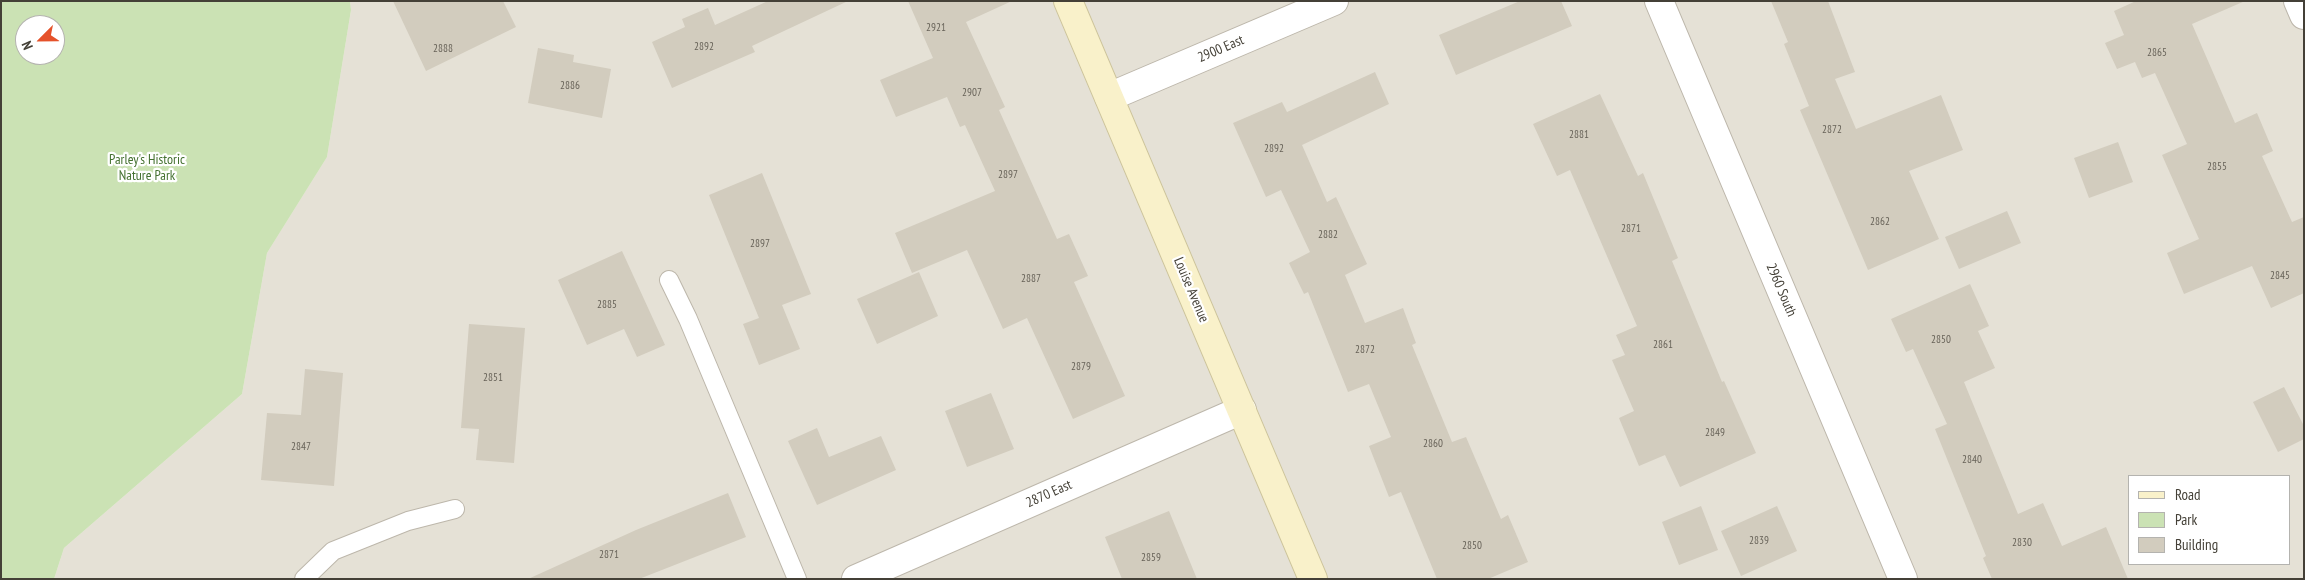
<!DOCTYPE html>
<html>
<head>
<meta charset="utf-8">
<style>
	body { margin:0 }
	#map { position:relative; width:2305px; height:580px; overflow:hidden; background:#f2efe7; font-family:"PT Sans Narrow",sans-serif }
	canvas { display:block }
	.frame { position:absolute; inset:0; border:2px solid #444037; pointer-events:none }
	.legend { position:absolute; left:2128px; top:475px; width:162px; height:90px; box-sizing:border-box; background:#fff; border:1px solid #b4b3af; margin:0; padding:6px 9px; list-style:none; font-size:15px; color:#444037 }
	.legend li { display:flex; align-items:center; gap:10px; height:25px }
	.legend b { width:25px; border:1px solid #b4b3af }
	.north { position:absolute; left:15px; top:15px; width:50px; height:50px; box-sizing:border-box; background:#fff; border:1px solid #b4b3af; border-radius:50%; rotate:247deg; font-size:14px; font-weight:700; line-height:20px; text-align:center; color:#444037 }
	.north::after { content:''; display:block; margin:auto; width:18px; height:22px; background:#e5522b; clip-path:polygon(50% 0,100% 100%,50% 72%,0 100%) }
</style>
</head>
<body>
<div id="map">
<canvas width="2305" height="580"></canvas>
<div class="frame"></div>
<ul class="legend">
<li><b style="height:6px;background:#f9f1ca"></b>Road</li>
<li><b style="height:14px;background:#cbe2b4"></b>Park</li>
<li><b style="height:14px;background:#d2ccbe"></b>Building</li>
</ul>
<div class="north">N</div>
</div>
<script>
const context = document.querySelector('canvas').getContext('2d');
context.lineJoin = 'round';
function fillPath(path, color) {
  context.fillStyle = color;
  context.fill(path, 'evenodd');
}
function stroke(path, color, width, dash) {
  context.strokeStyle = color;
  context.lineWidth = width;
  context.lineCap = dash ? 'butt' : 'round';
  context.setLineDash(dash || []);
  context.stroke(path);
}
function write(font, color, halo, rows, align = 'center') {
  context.font = font + ' "PT Sans Narrow",sans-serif';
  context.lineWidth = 4.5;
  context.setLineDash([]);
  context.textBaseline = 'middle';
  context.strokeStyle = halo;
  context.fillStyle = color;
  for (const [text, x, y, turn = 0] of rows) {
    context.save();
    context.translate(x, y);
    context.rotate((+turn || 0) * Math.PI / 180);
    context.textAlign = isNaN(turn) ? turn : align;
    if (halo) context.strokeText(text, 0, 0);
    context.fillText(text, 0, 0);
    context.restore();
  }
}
fillPath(new Path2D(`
	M 350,1 L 2304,1 L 2304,579 L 54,579 L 64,548 L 242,394 L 267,253 L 327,157 L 351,10 ZM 2129,476 L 2289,476 L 2289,564 L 2129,564 Z`), '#e5e1d6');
fillPath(new Path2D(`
	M 1,1 L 350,1 L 351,10 L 327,157 L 267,253 L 242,394 L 64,548 L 54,579 L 1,579 ZM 25,25 L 55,25 L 55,55 L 25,55 Z`), '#cbe2b4');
fillPath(new Path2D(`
	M 393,1 L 503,1 L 516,27 L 426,71 Z
	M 768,1 L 848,1 L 752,46 L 755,52 L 672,88 L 652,42 L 685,27 L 682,19 L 708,8 L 715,25 Z
	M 908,1 L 1012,1 L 966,22 L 1005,107 L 999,110 L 1057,239 L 1069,234 L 1088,276 L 1074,282 L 1125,396 L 1073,419 L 1027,318 L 1003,329 L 967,250 L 912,273 L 895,233 L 995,191 L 965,125 L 960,127 L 947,97 L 896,117 L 880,80 L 933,58 Z
	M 1520,1 L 1561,1 L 1572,26 L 1456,75 L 1439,35 Z
	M 1771,1 L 1828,1 L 1855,72 L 1835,79 L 1856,129 L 1941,95 L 1963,150 L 1909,171 L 1939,239 L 1868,270 L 1800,110 L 1809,106 L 1784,44 L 1788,42 Z
	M 2136,1 L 2245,1 L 2192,24 L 2235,123 L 2257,113 L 2273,151 L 2262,156 L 2292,222 L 2304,217 L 2304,293 L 2271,308 L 2252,266 L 2184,294 L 2167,253 L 2199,239 L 2162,155 L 2187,144 L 2155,73 L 2142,78 L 2135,62 L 2117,69 L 2105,43 L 2124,35 L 2114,11 Z
	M 538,48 L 574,55 L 573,62 L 611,69 L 602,118 L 528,103 Z
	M 1375,72 L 1389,104 L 1302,145 L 1327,202 L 1336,197 L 1367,264 L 1345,275 L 1365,323 L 1403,308 L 1416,343 L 1412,345 L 1452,442 L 1466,437 L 1501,519 L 1508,515 L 1528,562 L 1488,579 L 1437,579 L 1401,492 L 1389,497 L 1369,446 L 1391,437 L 1369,384 L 1348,392 L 1308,292 L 1304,294 L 1289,263 L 1310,252 L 1281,190 L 1266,197 L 1233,123 L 1282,102 L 1287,112 Z
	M 1600,94 L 1638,176 L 1643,173 L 1678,258 L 1672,261 L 1722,382 L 1724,381 L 1756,453 L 1680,487 L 1665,455 L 1639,466 L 1619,418 L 1634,411 L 1612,360 L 1625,355 L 1616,335 L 1637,326 L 1570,170 L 1557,176 L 1533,124 Z
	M 2118,142 L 2133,182 L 2089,198 L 2074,158 Z
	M 762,173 L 811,294 L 782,305 L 800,349 L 759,365 L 743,324 L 759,318 L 709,195 Z
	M 2007,211 L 2021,243 L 1959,269 L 1945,237 Z
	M 622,251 L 665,345 L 637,357 L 624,329 L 587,345 L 558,280 Z
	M 919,272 L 938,316 L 877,344 L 857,299 Z
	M 1970,284 L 1989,326 L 1978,331 L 1995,368 L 1964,382 L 2018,514 L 2043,503 L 2062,546 L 2106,527 L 2128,579 L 1992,579 L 1983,558 L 1986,556 L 1935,429 L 1947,424 L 1913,349 L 1906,352 L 1891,319 Z
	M 469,324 L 525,328 L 514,463 L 476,460 L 479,429 L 461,428 Z
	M 305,369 L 343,373 L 334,486 L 261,480 L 267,413 L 301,415 Z
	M 2284,387 L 2304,426 L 2304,439 L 2278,452 L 2253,402 Z
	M 991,393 L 1014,449 L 967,467 L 945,411 Z
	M 817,428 L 829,457 L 881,436 L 896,470 L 817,505 L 788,441 Z
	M 728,493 L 746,537 L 639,579 L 528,579 L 636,530 Z
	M 1701,506 L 1718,550 L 1679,565 L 1662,522 Z
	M 1777,506 L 1797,551 L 1741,576 L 1721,531 Z
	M 1169,511 L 1197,579 L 1122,579 L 1105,537 Z`), '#d2ccbe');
const lane = new Path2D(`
	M 669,280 L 688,319 L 797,579
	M 304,579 L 333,551 L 408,521 L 455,509`);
const street = new Path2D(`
	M 1659,1 L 1903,579
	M 2298,1 L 2304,15
	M 1109,97 L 1334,1
	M 856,579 L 1242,410`);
const secondary = new Path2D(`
	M 1068,1 L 1313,579`);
stroke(lane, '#bdb7ab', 20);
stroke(street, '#bdb7ab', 30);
stroke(secondary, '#cdc49b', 30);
stroke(lane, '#fff', 18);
stroke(street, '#fff', 28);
stroke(secondary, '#f9f1ca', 28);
write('11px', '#686359', null, [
	["2921",936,28],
	["2892",704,47],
	["2888",443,49],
	["2865",2157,53],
	["2886",570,86],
	["2907",972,93],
	["2872",1832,130],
	["2881",1579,135],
	["2892",1274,149],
	["2855",2217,167],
	["2897",1008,175],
	["2862",1880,222],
	["2871",1631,229],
	["2882",1328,235],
	["2897",760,244],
	["2845",2280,276],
	["2887",1031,279],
	["2885",607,305],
	["2850",1941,340],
	["2861",1663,345],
	["2872",1365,350],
	["2879",1081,367],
	["2851",493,378],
	["2849",1715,433],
	["2860",1433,444],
	["2847",301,447],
	["2840",1972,460],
	["2839",1759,541],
	["2830",2022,543],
	["2850",1472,546],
	["2871",609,555],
	["2859",1151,558]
]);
write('14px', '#444037', '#fff', [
	["2900 East",1221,49,-23],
	["Louise Avenue",1191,290,67],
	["2960 South",1781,290,67],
	["2870 East",1049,494,-24]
]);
write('14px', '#447130', '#fff', [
	["Parley's Historic",147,160],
	["Nature Park",147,176]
]);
</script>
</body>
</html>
